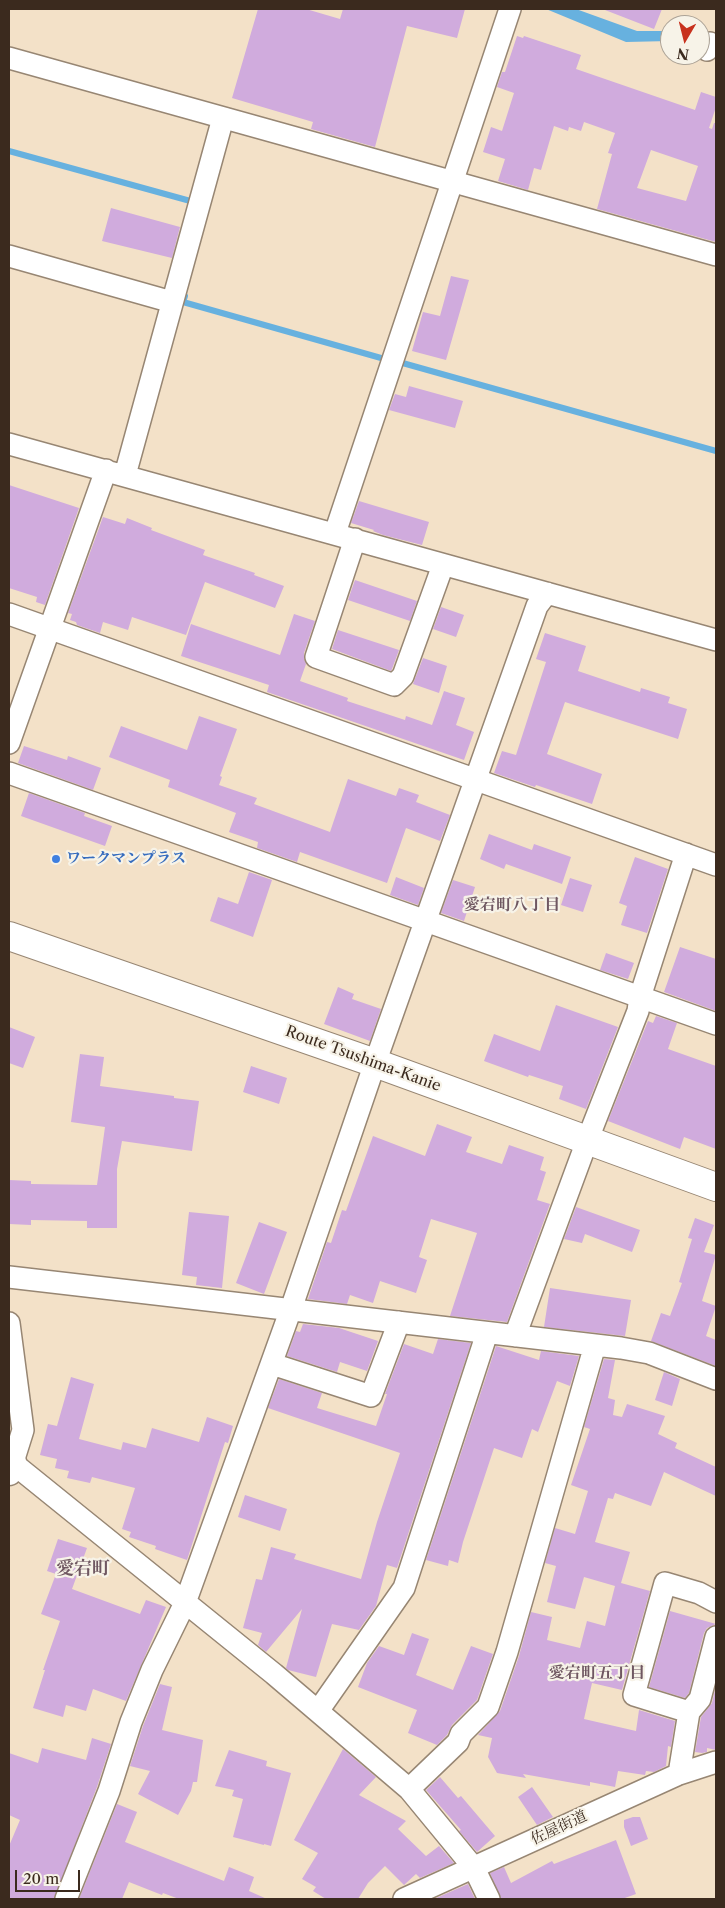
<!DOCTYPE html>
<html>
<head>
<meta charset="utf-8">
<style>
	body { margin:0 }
	#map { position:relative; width:725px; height:1908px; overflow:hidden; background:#f3e1c8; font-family:"Libre Caslon Text",serif }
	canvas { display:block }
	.frame { position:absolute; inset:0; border:10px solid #3b2a1e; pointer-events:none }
	.north { position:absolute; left:660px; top:15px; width:50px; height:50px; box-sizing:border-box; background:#f7f3e8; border:1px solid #aca397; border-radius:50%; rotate:188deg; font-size:14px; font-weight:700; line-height:20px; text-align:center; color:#3b2a1e }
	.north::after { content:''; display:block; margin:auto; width:18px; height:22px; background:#c8321e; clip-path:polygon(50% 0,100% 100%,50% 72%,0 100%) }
	.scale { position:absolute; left:15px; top:1870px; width:65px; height:22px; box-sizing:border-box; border:2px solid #3b2a1e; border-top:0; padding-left:6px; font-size:15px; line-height:18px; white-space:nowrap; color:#3b2a1e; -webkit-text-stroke:4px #f7f3e8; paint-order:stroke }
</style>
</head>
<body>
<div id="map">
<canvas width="725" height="1908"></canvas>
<div class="frame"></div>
<div class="north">N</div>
<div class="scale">20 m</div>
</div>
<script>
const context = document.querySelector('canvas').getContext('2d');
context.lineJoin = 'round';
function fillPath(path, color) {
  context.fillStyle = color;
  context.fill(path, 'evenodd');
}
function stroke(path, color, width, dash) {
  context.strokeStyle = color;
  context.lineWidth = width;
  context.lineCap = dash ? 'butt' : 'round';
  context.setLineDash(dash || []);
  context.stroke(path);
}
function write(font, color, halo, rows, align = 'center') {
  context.font = font + ' "Libre Caslon Text","Noto Serif JP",serif';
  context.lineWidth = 4.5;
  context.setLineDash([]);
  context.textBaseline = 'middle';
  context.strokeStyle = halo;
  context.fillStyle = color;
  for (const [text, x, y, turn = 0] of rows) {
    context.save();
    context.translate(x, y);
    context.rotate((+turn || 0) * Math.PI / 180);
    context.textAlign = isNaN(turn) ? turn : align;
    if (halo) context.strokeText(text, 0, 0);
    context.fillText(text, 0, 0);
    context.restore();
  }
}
fillPath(new Path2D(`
	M 546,9 L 576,9 L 637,31 L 670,31 L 670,41 L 626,42 Z`), '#67b1df');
stroke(new Path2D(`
	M 9,151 L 194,202
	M 185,296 L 183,302 L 381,358
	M 399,362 L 716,451`), '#67b1df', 6);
fillPath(new Path2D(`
	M 258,9 L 306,9 L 340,19 L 343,9 L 465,9 L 457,38 L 407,26 L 375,147 L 311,129 L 313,122 L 232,98 Z
	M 605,9 L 662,9 L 654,29 L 605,10 Z
	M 517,36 L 523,38 L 524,36 L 581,55 L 576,69 L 695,110 L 701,92 L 716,97 L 716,107 L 709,128 L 712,129 L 714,123 L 716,123 L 716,242 L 597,209 L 612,154 L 608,153 L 615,133 L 584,122 L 581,131 L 569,127 L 568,131 L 554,126 L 541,170 L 534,168 L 528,190 L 498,181 L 505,159 L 483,152 L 491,127 L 502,131 L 514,93 L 497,87 L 502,72 L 505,72 ZM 651,150 L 698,166 L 686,201 L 637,188 Z
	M 111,208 L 180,227 L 172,258 L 102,241 Z
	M 451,276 L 469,280 L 446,360 L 412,351 L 423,312 L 440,316 Z
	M 409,386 L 463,401 L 455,428 L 389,410 L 395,394 L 406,397 Z
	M 9,485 L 79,508 L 45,605 L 36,602 L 37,597 L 9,588 Z
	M 359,501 L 429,522 L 422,545 L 383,535 L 373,531 L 374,530 L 351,523 Z
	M 103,517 L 125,524 L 127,518 L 152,528 L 151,530 L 205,550 L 203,555 L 255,573 L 254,575 L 284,586 L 275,608 L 205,582 L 186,635 L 132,617 L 128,630 L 103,622 L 100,633 L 77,625 L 76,622 L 70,620 L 72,614 L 68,613 Z
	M 355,580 L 417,601 L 410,621 L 348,600 Z
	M 441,607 L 464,615 L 456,637 L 433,629 Z
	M 294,614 L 315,621 L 304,653 L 304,659 L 306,664 L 300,681 L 348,698 L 347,701 L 405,720 L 406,716 L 432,725 L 444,691 L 465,698 L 456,725 L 474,732 L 464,760 L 267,692 L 269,685 L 181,656 L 191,624 L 280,655 Z
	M 338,630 L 399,650 L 392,669 L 391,671 L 332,649 Z
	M 545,633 L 586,646 L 578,671 L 640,692 L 641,688 L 670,697 L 668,703 L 687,709 L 678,739 L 565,702 L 547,754 L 602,774 L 592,804 L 536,785 L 535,787 L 494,773 L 502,751 L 516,755 L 546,662 L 536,659 Z
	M 423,658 L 447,666 L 439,693 L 413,684 Z
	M 199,716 L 237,729 L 220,776 L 222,777 L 219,785 L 257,798 L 254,804 L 330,832 L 348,779 L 396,796 L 399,788 L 419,795 L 416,802 L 450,815 L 440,841 L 406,828 L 387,883 L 300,852 L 297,862 L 257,848 L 258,842 L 229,832 L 236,813 L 168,787 L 170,780 L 109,757 L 121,726 L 187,750 Z
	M 24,746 L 67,760 L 68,756 L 101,768 L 93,790 L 18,763 Z
	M 29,793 L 85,813 L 84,816 L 112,826 L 105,846 L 21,816 Z
	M 489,834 L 532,850 L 534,844 L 571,857 L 562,884 L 506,864 L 504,869 L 480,859 Z
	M 635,857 L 668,869 L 647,933 L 621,925 L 627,906 L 619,903 Z
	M 249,872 L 272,880 L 253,937 L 210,921 L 218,897 L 238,904 Z
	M 396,877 L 424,888 L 418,905 L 390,895 Z
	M 570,878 L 592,885 L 583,912 L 561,905 Z
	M 453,880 L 475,887 L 464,921 L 441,913 Z
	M 680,947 L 716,959 L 716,1011 L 664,992 Z
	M 606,953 L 634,963 L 628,979 L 600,970 Z
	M 338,987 L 354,994 L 352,999 L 381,1009 L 370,1041 L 324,1024 Z
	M 556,1005 L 618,1027 L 586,1109 L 559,1099 L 563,1086 L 529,1075 L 528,1077 L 484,1061 L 494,1034 L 540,1051 Z
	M 656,1016 L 677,1023 L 668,1049 L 716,1066 L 716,1149 L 684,1137 L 680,1149 L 608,1121 L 648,1021 L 653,1023 Z
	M 9,1027 L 35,1037 L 23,1068 L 9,1063 Z
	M 80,1054 L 104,1057 L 100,1086 L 174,1096 L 174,1098 L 199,1101 L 192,1151 L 122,1141 L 117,1169 L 117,1228 L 87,1228 L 87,1221 L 31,1220 L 31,1225 L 9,1224 L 9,1180 L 31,1181 L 31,1184 L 97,1185 L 105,1127 L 71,1122 Z
	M 251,1066 L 287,1078 L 279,1104 L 243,1092 Z
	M 437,1124 L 472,1137 L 466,1152 L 502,1164 L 509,1145 L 544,1157 L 540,1170 L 546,1172 L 537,1200 L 550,1204 L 507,1322 L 450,1316 L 477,1233 L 431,1219 L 419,1257 L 427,1260 L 416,1293 L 380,1281 L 373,1303 L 350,1295 L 347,1304 L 308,1299 L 327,1242 L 331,1243 L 342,1210 L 346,1211 L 373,1136 L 425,1156 Z
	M 576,1207 L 640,1230 L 632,1252 L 585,1234 L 582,1243 L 564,1239 Z
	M 189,1212 L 229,1216 L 222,1288 L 196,1285 L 197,1277 L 182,1275 Z
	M 695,1218 L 714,1225 L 704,1252 L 716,1255 L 702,1301 L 716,1306 L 706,1336 L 716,1340 L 716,1366 L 651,1341 L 661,1313 L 670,1316 L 682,1283 L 679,1282 L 692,1239 L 688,1238 Z
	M 259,1222 L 287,1232 L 264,1294 L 236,1283 Z
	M 550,1288 L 631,1300 L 625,1336 L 544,1327 Z
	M 303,1324 L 339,1328 L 378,1341 L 367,1371 L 340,1362 L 337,1372 L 287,1356 L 296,1331 L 300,1332 Z
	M 438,1339 L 471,1343 L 397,1568 L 387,1565 L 376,1606 L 359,1630 L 332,1624 L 316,1677 L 288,1670 L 286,1668 L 302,1609 L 266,1652 L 258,1645 L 262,1633 L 243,1628 L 256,1579 L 262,1580 L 271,1547 L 296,1554 L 294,1559 L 361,1579 L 377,1522 L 400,1453 L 268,1408 L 279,1379 L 322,1393 L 317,1408 L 376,1426 L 387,1394 L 385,1394 L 404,1344 L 433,1354 Z
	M 496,1346 L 539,1360 L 541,1351 L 579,1356 L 570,1386 L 557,1381 L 538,1432 L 532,1429 L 522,1458 L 494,1448 L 463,1542 L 458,1563 L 449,1560 L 448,1566 L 426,1560 Z
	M 604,1359 L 615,1360 L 608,1398 L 615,1400 L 613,1415 L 622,1417 L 627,1404 L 665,1416 L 658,1434 L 677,1443 L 675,1448 L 716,1467 L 716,1496 L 664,1472 L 651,1506 L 615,1493 L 613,1499 L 608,1498 L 595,1542 L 630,1552 L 621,1583 L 650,1591 L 622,1690 L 592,1683 L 584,1719 L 636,1731 L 639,1710 L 675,1721 L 671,1747 L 668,1746 L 666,1766 L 654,1772 L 646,1771 L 645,1775 L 618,1771 L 615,1787 L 590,1782 L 590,1786 L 523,1774 L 526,1778 L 497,1773 L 488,1757 L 492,1738 L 478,1735 L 500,1711 L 519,1656 L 531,1612 L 552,1617 L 547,1640 L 580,1648 L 587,1621 L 605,1626 L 615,1586 L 584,1577 L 575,1609 L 547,1602 L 556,1566 L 545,1563 L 555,1528 L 575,1534 L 588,1491 L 571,1485 L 590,1429 L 584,1427 Z
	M 664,1372 L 680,1379 L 672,1406 L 655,1400 Z
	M 71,1377 L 94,1384 L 79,1439 L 121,1450 L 123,1442 L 146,1448 L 152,1428 L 199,1442 L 207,1417 L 233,1426 L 228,1443 L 225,1442 L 187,1560 L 155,1549 L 156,1546 L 129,1537 L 131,1532 L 122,1529 L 135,1488 L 92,1477 L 90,1483 L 67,1478 L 69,1471 L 55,1468 L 57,1459 L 40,1455 L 48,1424 L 57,1426 Z
	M 245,1495 L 287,1509 L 280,1531 L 238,1517 Z
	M 58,1539 L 87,1548 L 72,1589 L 140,1614 L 146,1600 L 166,1607 L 126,1701 L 93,1689 L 86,1711 L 66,1705 L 63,1717 L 33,1708 L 45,1670 L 43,1670 L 60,1621 L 41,1614 L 56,1574 L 47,1571 Z
	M 670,1611 L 716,1624 L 707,1628 L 704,1633 L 689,1693 L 685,1698 L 649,1687 Z
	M 412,1633 L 429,1639 L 416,1675 L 453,1690 L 471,1646 L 493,1654 L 477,1700 L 452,1725 L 447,1735 L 437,1745 L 408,1733 L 417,1710 L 358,1687 L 367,1663 L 379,1646 L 404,1655 Z
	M 160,1684 L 172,1687 L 162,1730 L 203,1740 L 197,1782 L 193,1782 L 191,1791 L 178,1815 L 138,1794 L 150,1771 L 130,1766 L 143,1726 Z
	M 716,1686 L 716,1750 L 707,1748 L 707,1752 L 702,1753 L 695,1752 L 701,1717 L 712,1703 Z
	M 92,1738 L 111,1744 L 97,1787 L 54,1899 L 9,1899 L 9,1846 L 20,1820 L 9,1815 L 9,1753 L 38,1763 L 42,1748 L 86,1760 Z
	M 343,1749 L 376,1777 L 359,1795 L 406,1821 L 398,1829 L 426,1856 L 439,1846 L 454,1863 L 420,1878 L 416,1874 L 404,1885 L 385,1866 L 368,1883 L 358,1899 L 326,1899 L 313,1891 L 316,1887 L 302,1879 L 318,1853 L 294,1840 Z
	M 229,1750 L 267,1761 L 266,1766 L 291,1773 L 271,1846 L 264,1844 L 264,1845 L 233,1837 L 243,1799 L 232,1796 L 234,1790 L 215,1786 Z
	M 440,1777 L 458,1798 L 461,1796 L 495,1836 L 477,1852 L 459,1831 L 461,1830 L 426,1790 Z
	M 532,1787 L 553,1817 L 537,1825 L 518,1797 Z
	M 117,1804 L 137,1812 L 125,1842 L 224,1881 L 229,1867 L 254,1877 L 249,1891 L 267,1899 L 179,1899 L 163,1893 L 162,1895 L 129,1882 L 122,1899 L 79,1899 Z
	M 633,1817 L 640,1817 L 648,1839 L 631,1846 L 624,1827 L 624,1820 Z
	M 616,1840 L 636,1894 L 622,1899 L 501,1899 L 490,1873 L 504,1867 L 511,1883 L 552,1861 L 554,1864 Z
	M 468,1884 L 475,1899 L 434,1899 Z`), '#d0abdd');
const minor = new Path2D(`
	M 707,50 L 710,43
	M 9,58 L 716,255
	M 9,256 L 172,302
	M 9,444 L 716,640
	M 125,475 L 223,118
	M 335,533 L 510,9
	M 355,539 L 316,657 L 394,685 L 403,676 L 443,565
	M 9,614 L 716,865
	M 9,743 L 106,470
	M 9,773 L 716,1024
	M 9,1277 L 621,1348 L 649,1353 L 716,1379
	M 9,1323 L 23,1430 L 13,1462
	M 515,1336 L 587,1141 L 638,1011 L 640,997 L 686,854
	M 272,1364 L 371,1396 L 399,1322
	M 9,1460 L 274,1674 L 409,1789 L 474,1868 L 489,1899
	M 318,1711 L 404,1588 L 487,1333
	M 689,1712 L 634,1695 L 665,1583 L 699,1593 L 716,1602
	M 679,1774 L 689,1712 L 700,1699 L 716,1637
	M 409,1789 L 458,1742 L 461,1734 L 488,1707 L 507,1652 L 595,1345
	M 66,1899 L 109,1791 L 131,1722 L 152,1670 L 185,1603 L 291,1309 L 375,1063 L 537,606 L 547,593
	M 404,1899 L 679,1774 L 716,1762`);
const tertiary = new Path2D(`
	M 9,1472 L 13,1462`);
const secondary = new Path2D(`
	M 9,936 L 375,1063 L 716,1187`);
stroke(minor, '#978673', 24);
stroke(tertiary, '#978673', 29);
stroke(secondary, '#978673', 30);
stroke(minor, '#fff', 21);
stroke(tertiary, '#fff', 26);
stroke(secondary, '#fff', 28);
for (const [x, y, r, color] of [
	[56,859,5,"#3f7fe0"]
]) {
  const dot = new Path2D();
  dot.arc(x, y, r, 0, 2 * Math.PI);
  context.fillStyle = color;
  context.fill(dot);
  stroke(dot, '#f7f3e8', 2);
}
write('bold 15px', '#366cbe', '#f7f3e8', [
	["ワークマンプラス",66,859]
], 'left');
write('15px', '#3b2a1e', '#f7f3e8', [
	["Route Tsushima-Kanie",363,1059,20],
	["佐屋街道",559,1828,-25]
]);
write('bold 16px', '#6f5761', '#f7f3e8', [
	["愛宕町八丁目",512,905],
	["愛宕町五丁目",597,1673]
]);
write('bold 18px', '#6f5761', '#f7f3e8', [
	["愛宕町",83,1569]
]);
</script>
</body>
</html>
